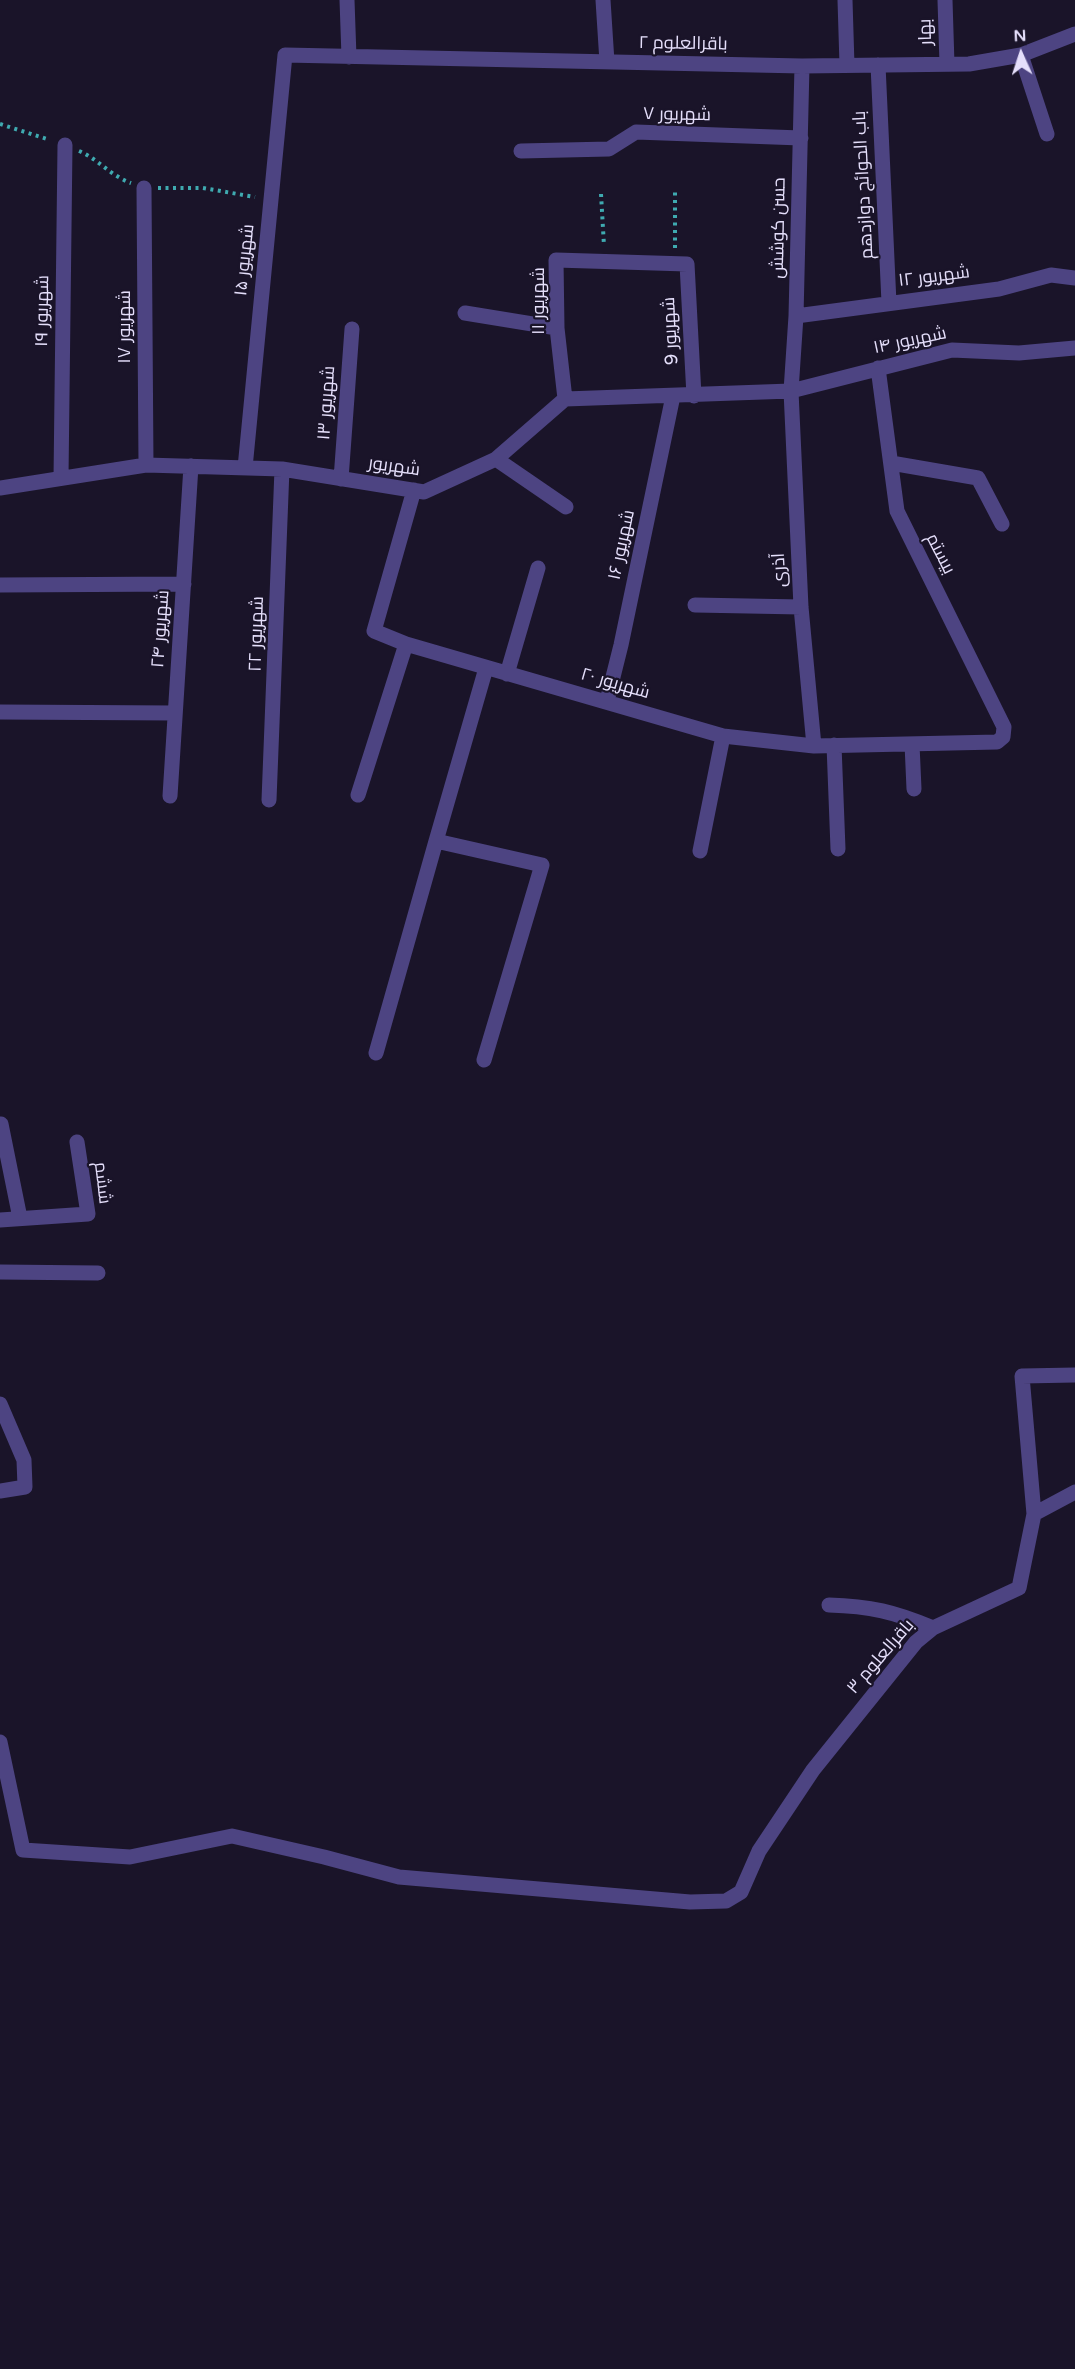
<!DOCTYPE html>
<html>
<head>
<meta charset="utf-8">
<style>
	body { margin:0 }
	#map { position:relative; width:1075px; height:2369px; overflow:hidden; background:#1a1429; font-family:"Varela Round",sans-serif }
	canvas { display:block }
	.north { position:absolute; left:991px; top:24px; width:60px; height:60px; -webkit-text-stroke:4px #1a1429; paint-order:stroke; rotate:357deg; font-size:16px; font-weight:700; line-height:24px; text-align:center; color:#e5dffb }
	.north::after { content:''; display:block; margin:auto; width:21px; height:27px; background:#e5dffb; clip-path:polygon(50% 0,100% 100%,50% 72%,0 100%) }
</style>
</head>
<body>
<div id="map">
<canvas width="1075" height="2369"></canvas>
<div class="north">N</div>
</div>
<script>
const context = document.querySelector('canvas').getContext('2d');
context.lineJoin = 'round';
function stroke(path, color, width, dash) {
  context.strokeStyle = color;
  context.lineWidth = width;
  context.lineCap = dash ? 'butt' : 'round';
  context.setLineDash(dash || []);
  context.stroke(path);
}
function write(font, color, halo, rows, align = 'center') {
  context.font = font + ' "Varela Round",Cairo,sans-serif';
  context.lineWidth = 4.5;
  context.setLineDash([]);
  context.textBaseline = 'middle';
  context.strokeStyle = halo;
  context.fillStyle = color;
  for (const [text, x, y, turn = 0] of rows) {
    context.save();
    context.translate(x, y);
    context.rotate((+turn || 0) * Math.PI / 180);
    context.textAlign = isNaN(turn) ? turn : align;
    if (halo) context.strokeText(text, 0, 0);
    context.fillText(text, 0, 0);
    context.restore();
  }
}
stroke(new Path2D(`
	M 0,124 L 50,140
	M 79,151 C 98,159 111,176 131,183
	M 158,188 L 203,188 L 255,197
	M 601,194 L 604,246
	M 675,248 L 675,191`), '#3faab0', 4, [3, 4.5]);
stroke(new Path2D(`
	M 347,0 L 349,57
	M 603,0 L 607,62
	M 845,0 L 847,65
	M 945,0 L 947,64
	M 1021,55 L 1047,134
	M 878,65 L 889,303
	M 802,66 L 796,316 L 791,391 L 801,607 L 814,746
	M 521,151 L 609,149 L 636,132 L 801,138
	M 144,188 L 146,465
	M 465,313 L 557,328
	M 796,316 L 999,289 L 1051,275 L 1075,278
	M 565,399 L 557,328 L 556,260 L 687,264 L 694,396
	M 496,459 L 566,507
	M 891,463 L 978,478 L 1002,524
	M 245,468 L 285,55 L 802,66 L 969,64 L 1021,55 L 1075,34
	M 61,478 L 65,145
	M 341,479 L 352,329
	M 0,488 L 146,465 L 282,469 L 424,492 L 496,459 L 565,399 L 791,391 L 952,350 L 1019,353 L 1075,348
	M 414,490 L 374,631 L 406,644 L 723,736 L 814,746 L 997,742 L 1003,737 L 1004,727 L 897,511 L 878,368
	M 0,585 L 184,584
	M 695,605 L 801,607
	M 507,674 L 538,568
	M 607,701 L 621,645 L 673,396
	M 0,712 L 175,713
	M 912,744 L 914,789
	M 834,745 L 838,849
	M 358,795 L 406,644
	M 170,796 L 191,466
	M 269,800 L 282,469
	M 700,851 L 723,736
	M 376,1053 L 436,841
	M 484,1060 L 542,865 L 436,841 L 486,668
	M 1,1124 L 20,1218
	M 0,1220 L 88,1214 L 77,1142
	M 0,1272 L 98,1273
	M 0,1404 L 24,1460 L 25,1487 L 0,1491
	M 1034,1514 L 1022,1376 L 1075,1375
	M 829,1605 C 870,1606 895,1612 933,1628
	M 0,1742 L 23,1850 L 130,1857 L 232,1836 L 324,1857 L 399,1877 L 690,1902 L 726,1901 L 741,1892 L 759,1851 L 813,1770 L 916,1642 L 933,1628 L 1019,1588 L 1034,1514 L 1075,1492`), '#4d4482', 15);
write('18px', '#e5dffb', '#1a1429', [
	["بهار",926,32,-92],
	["باقرالعلوم ۲",683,44,1],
	["شهریور ۷",677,115,1],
	["باب الحوائج دوازدهم",864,185,-93],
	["حسن کوشش",779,228,-89],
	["شهریور ۱۵",245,260,-84],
	["شهریور ۱۲",934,277,-7],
	["شهریور ۱۱",539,301,-90],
	["شهریور ۱۹",43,311,-89],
	["شهریور ۱۷",125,327,-90],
	["شهریور 9",671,331,-93],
	["شهریور ۱۴",910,341,-12],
	["شهریور ۱۳",327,403,-86],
	["شهریور",394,467,8],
	["شهریور ۱۶",622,545,-78],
	["بیستم",940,554,63],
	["آذری",780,570,-93],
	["شهریور ۲۴",161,629,-86],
	["شهریور ۲۲",257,634,-88],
	["شهریور ۲۰",615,684,16],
	["ششم",102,1183,83],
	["باقرالعلوم ۳",881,1657,-49]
]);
</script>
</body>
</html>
